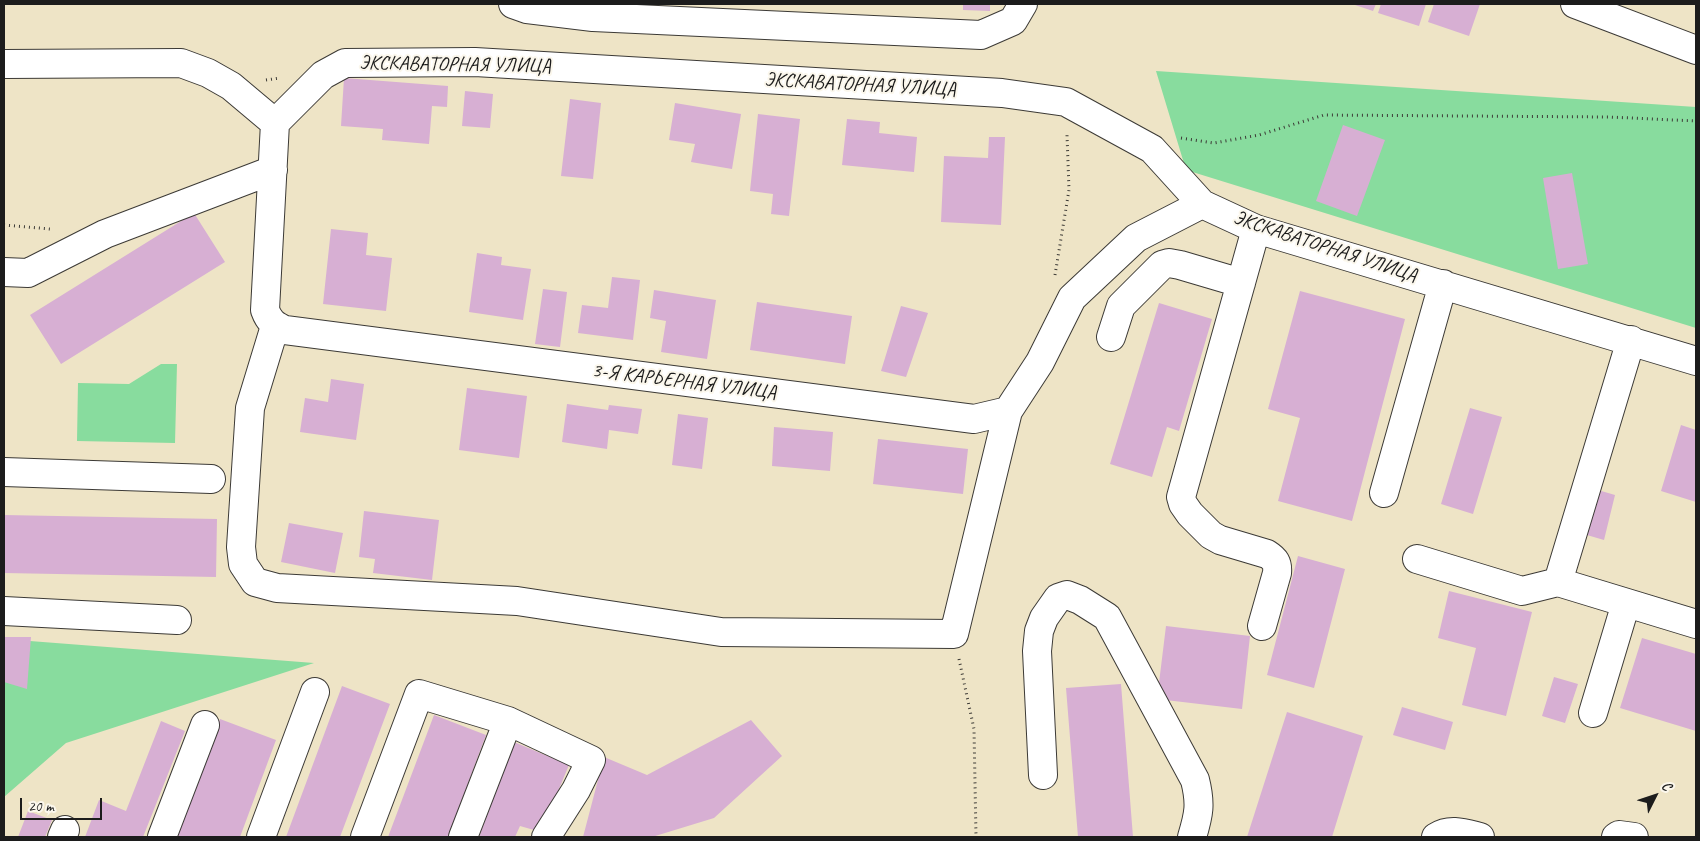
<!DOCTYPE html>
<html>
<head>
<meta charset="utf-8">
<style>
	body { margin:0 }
	#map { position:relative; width:1700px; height:841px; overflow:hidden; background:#eee4c6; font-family:Caveat,sans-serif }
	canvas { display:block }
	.frame { position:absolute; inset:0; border:5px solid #1c1c1c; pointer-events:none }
	.north { position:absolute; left:1630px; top:771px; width:50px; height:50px; -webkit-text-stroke:4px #fbf7ec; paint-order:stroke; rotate:49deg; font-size:14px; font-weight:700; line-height:20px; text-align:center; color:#1c1c1c }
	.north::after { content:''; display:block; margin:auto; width:18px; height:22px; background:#1c1c1c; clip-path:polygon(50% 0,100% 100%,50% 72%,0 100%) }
	.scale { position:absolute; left:20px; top:798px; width:82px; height:22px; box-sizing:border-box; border:2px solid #1c1c1c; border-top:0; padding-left:6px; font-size:15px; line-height:18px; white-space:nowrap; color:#1c1c1c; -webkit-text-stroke:4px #fbf7ec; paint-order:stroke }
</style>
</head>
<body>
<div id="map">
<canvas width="1700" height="841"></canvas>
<div class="frame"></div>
<div class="north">С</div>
<div class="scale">20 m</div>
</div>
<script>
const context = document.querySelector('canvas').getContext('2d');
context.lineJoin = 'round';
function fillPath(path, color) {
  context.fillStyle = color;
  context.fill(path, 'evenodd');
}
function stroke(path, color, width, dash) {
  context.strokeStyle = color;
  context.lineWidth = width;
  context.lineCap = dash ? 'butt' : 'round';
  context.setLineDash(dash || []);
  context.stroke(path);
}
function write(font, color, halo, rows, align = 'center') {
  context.font = font + ' Caveat,sans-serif';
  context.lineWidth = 4;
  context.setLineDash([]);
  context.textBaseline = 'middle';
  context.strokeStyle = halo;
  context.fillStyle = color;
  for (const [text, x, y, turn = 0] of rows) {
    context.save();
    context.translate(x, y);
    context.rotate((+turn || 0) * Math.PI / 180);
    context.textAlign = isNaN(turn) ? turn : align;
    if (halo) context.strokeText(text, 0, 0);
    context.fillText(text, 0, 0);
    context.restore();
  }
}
fillPath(new Path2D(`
	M 1156,71 L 1696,107 L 1696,328 L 1186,170 Z
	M 161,364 L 177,364 L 175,443 L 77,441 L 78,383 L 129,384 Z
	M 4,639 L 314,663 L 66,743 L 4,797 Z`), '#88dc9e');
fillPath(new Path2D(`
	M 963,4 L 990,4 L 990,11 L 963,10 Z
	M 1352,4 L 1376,4 L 1373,11 Z
	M 1381,4 L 1426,4 L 1419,26 L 1378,13 Z
	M 1434,4 L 1480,4 L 1469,36 L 1428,22 Z
	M 344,78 L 448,86 L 447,107 L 432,106 L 429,144 L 382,140 L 383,129 L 341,126 Z
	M 465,91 L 493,94 L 490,128 L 462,126 Z
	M 570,99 L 601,103 L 593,179 L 561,176 Z
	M 675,103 L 741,114 L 732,169 L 691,162 L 695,144 L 669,140 Z
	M 758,114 L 800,119 L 789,216 L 771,214 L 773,194 L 750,191 Z
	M 847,119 L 880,122 L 879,133 L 917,137 L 914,172 L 842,165 Z
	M 1343,125 L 1385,140 L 1357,216 L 1316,201 Z
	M 989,137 L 1005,137 L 1001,225 L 941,222 L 944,156 L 988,158 Z
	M 1572,173 L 1588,264 L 1558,269 L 1543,178 Z
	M 194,213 L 225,262 L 61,364 L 30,315 Z
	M 331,229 L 368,233 L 366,255 L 392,258 L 386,311 L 323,304 Z
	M 477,253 L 502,257 L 501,265 L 531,269 L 523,320 L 469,312 Z
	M 612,277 L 640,280 L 633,340 L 578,333 L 582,305 L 608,308 Z
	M 543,289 L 567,292 L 560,347 L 535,344 Z
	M 654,290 L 716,300 L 707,359 L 661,352 L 666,321 L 650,318 Z
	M 1300,291 L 1405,319 L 1352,521 L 1278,501 L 1300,418 L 1268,409 Z
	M 757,302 L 852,316 L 845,364 L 750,350 Z
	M 1159,303 L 1212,319 L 1179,431 L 1167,427 L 1152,477 L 1110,464 Z
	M 901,306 L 928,313 L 906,377 L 881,371 Z
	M 331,379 L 364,384 L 356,440 L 300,432 L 305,398 L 328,402 Z
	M 467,388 L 527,396 L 519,458 L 459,450 Z
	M 567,404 L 608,410 L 609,405 L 642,409 L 638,434 L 609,430 L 607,449 L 562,442 Z
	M 1470,408 L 1502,417 L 1473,514 L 1441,504 Z
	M 678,414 L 708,418 L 702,469 L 672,465 Z
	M 1681,425 L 1696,430 L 1696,502 L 1661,491 Z
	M 774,427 L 833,432 L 830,471 L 772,466 Z
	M 878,439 L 968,449 L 963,494 L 873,484 Z
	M 1591,488 L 1615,495 L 1604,540 L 1580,533 Z
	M 364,511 L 439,520 L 432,580 L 373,573 L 375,559 L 359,557 Z
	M 4,515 L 217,519 L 216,577 L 4,573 Z
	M 289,523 L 343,533 L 335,573 L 281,562 Z
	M 1298,556 L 1345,569 L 1314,688 L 1267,675 Z
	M 1449,591 L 1532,612 L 1506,716 L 1462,705 L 1476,648 L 1438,638 Z
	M 1166,626 L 1250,636 L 1242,709 L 1157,699 Z
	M 4,637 L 31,637 L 27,689 L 4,682 Z
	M 1642,638 L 1696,654 L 1696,731 L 1620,708 Z
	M 1554,677 L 1578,684 L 1565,723 L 1542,716 Z
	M 1121,684 L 1133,837 L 1078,837 L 1066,688 Z
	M 342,686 L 390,704 L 340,837 L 286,837 Z
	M 1402,707 L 1453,722 L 1445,750 L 1393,735 Z
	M 1287,712 L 1363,736 L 1332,837 L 1247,837 Z
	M 434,715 L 486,735 L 448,837 L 388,837 Z
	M 220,719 L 276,740 L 240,837 L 177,837 Z
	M 751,720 L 782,756 L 714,818 L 652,837 L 583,837 L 604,757 L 647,775 Z
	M 161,721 L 185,731 L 143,837 L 85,837 L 99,800 L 126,811 Z
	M 514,742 L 569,765 L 541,832 L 520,826 L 515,837 L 479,837 Z
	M 28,811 L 52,820 L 45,837 L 18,837 Z`), '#d7afd3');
const minor = new Path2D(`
	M 513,4 L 527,9 L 593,17 L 981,35 L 1013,21 L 1023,4
	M 1575,4 L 1696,50
	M 4,64 L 181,63 L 208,73 L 231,86 L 275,123
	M 275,123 L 323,75 L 345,63 L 475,62 L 1002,93 L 1066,102 L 1152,149 L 1202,204 L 1256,229 L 1696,361
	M 275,123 L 265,310 C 269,321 274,325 285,330 L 974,419 L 1008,411 L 1040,362 L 1072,298 L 1136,238 L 1202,204
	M 1256,229 L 1181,497 L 1183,504 L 1190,514 L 1211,535 L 1220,540 L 1267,554 C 1275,559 1278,563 1277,573 L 1262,626
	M 4,272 L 28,273 L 105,234 L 273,170
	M 275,326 L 250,408 L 241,547 L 243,564 L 255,582 L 277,588 L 517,601 L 721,632 L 954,634 L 1008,411
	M 1111,337 L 1121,306 L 1162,265 L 1169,263 L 1180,265 L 1241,283
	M 1631,340 L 1558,582 L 1696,624
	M 4,472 L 211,479
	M 1384,493 L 1443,284
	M 1417,559 L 1522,591 L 1558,582
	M 4,611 L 177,620
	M 1593,713 L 1626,603
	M 1043,775 L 1037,651 L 1039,631 L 1044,618 L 1058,598 L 1067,595 L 1080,600 L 1107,617 L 1195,780 C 1201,804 1199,814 1192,837
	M 62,837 L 65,830
	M 162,837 L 205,725
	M 261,837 L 315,692
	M 365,837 L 419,694 L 508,721
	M 463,837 L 508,721 L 591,760 L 576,790 L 546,837
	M 1436,837 C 1450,828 1464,833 1480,837
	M 1616,837 L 1619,835 L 1634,837`);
stroke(minor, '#3c3a36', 30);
stroke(new Path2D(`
	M 266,80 L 280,78
	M 1181,138 L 1214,143 L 1259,135 L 1324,115 L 1609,117 L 1696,121
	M 4,225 L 50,229
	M 1055,275 L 1069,190 L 1067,135
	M 959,659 L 974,729 L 976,837`), '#3c3a36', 3, [1, 4]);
stroke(minor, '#fff', 28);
write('20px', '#1c1c1c', '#fbf7ec', [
	["ЭКСКАВАТОРНАЯ УЛИЦА",455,65,1],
	["ЭКСКАВАТОРНАЯ УЛИЦА",860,85,3],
	["ЭКСКАВАТОРНАЯ УЛИЦА",1325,247,18],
	["3-Я КАРЬЕРНАЯ УЛИЦА",684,382,7]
]);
</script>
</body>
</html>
